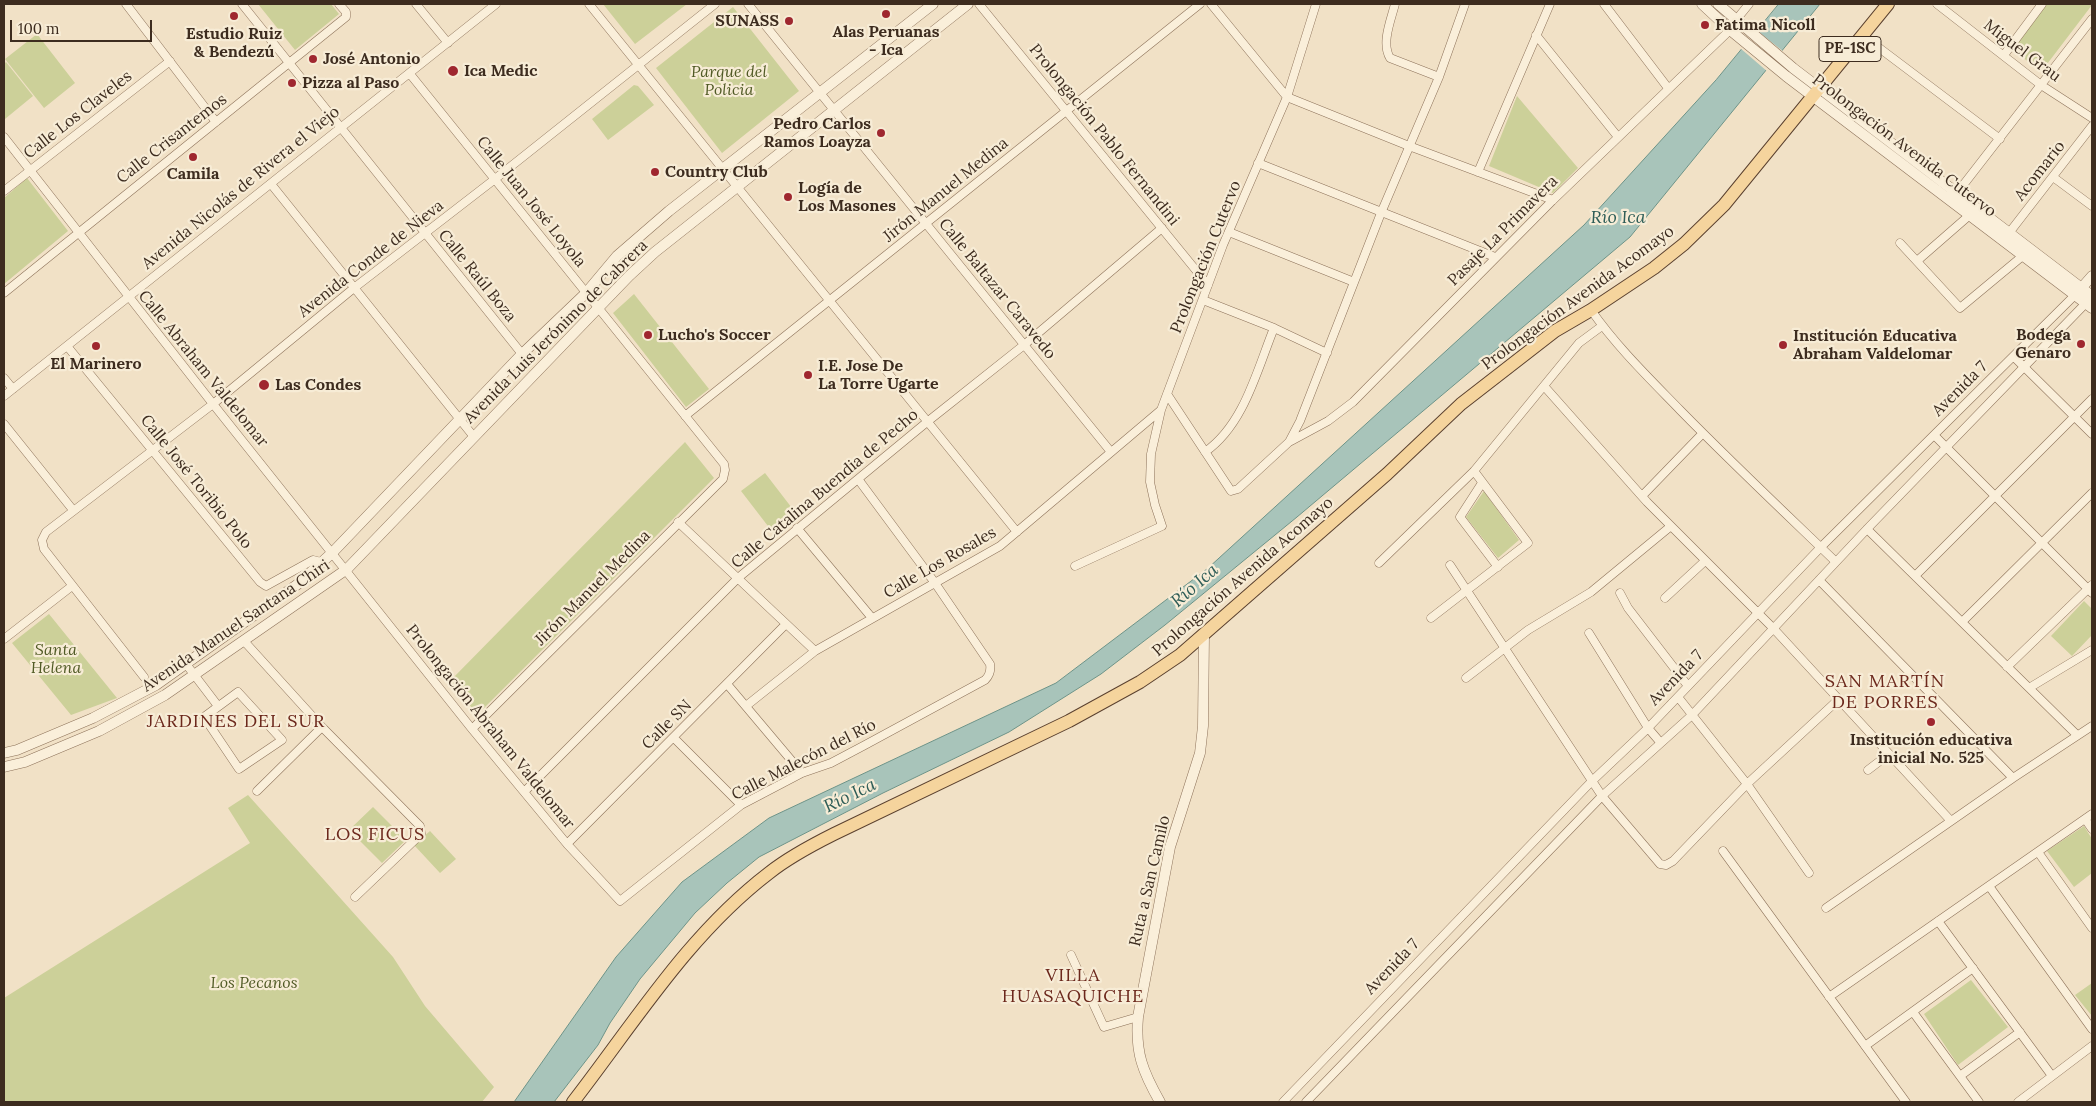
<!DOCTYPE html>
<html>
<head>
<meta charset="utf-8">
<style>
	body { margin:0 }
	#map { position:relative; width:2096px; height:1106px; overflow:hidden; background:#f1e1c6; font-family:Lora,serif }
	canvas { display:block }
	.frame { position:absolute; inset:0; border:5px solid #3d2c1f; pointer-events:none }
	.scale { position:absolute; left:10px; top:20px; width:142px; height:22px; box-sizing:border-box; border:2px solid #3d2c1f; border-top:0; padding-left:6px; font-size:15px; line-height:18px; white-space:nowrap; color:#3d2c1f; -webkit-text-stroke:4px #f7ecd6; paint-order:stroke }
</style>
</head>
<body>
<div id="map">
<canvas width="2096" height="1106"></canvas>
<div class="frame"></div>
<div class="scale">100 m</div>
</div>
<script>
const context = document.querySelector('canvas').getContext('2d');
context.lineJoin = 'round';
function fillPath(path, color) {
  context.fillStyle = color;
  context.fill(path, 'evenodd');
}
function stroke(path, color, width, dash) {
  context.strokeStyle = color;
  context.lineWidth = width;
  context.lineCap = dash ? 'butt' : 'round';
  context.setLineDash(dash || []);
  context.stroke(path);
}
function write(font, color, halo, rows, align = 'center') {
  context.font = font + ' Lora,serif';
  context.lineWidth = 4.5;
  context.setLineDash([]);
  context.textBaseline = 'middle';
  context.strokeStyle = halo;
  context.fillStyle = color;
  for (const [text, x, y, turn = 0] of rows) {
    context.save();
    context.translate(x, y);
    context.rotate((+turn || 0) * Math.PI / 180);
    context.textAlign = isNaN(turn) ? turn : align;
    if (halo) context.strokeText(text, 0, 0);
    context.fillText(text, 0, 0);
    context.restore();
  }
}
fillPath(new Path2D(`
	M 258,4 L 331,4 L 339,14 L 295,50 Z
	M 603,4 L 687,4 L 635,44 Z
	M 2045,4 L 2092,5 L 2041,72 L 2011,48 Z
	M 733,7 L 799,91 L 722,153 L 656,68 Z
	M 37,34 L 75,83 L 44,108 L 5,59 Z
	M 6,62 L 33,96 L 5,119 L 4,117 L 4,64 Z
	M 634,85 L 638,86 L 654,105 L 608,140 L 592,119 Z
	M 1517,96 L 1578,168 L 1553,193 L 1489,166 Z
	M 27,178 L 68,231 L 4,284 L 4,198 Z
	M 634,294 L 709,389 L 686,407 L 613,313 Z
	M 685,442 L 714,478 L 477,715 L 451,680 Z
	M 765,473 L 795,512 L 771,530 L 741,491 Z
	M 1484,491 L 1519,540 L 1498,558 L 1466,517 Z
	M 2084,601 L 2092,609 L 2092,635 L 2072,656 L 2051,636 Z
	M 49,614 L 117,698 L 71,715 L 12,643 Z
	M 248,795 L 393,957 L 425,1006 L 494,1087 L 482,1102 L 4,1102 L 4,998 L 250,843 L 228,808 Z
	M 373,807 L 406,840 L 382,863 L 349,830 Z
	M 2084,826 L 2092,839 L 2092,873 L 2074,887 L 2047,851 Z
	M 430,831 L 456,859 L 440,873 L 414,845 Z
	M 1971,980 L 2008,1027 L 1958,1065 L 1924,1014 Z
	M 2092,983 L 2092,1016 L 2075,995 Z`), '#ccd099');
const water = new Path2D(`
	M 1779,4 L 1820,4 L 1630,237 L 1297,517 L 1165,625 L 1101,674 L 1009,732 L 883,793 L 759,857 L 727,883 L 695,913 L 640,979 L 610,1023 L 598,1045 L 554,1102 L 514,1102 L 616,957 L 682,882 L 769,818 L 1056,683 L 1207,569 L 1584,225 L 1716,80 Z`);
fillPath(water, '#a8c4ba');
stroke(water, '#6d9388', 1);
fillPath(new Path2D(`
	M 1755,29 L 1784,52 L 1768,72 L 1740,48 Z`), '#f1e1c6');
const minor = new Path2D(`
	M 126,4 L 216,122
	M 242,4 L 522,354
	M 416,4 L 448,43
	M 589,4 L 1017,532
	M 748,4 L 1111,452
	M 979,4 L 1208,285
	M 1211,4 L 1287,97 L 1409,146 L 1553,200
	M 1395,4 C 1391,20 1381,43 1390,58 L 1439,77
	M 1604,4 L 1668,88
	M 1937,4 L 2041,85 L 2092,118
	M 1736,20 L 1749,4
	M 1536,35 L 1618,137
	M 1862,35 L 2000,139
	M 2004,55 L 2042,4
	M 410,74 L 724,464 L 725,470 L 723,479 L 472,729
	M 4,137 L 213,404 L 472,729 L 567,844 L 620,901 L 741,805 L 802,773 L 831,763 L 865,745 L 985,680 C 990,675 991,670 990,664 L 935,583 L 858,479
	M 1258,163 L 1495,257
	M 1478,172 L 1550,4
	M 2053,177 L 2092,206
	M 271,184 L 474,437
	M 4,191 L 170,61
	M 1957,193 L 2092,19
	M 1229,232 L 1354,282
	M 2009,233 L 2092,126
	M 1900,243 L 1960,308 L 2025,254
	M 1917,261 L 1972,213
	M 4,293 L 346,17 L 346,12 L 339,4
	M 1203,300 L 1274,328 L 1327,353
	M 1591,310 C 1617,347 1649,378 1680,410 C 1731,462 1784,512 1836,562
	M 67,346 L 260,582 L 266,586 L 313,560 L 321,562
	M 2014,357 L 2092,434
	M 4,378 L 13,389
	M 1544,386 L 1647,502 L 1773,628 L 1951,821
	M 1167,394 L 1231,491 L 1238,489 L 1289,442 L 1300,421 L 1381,213 L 1439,77 L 1465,4
	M 4,396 L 496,4
	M 685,416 L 1200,4
	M 4,424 L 73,510
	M 1934,435 L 2092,593
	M 1291,441 L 1328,421 L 1353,402 L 1553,200 L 1730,30
	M 1205,452 C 1244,425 1257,370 1274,328
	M 1482,483 L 1460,517 L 1498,567
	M 1642,496 L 1703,433
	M 678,522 L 815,651
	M 797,528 L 872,618
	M 1867,529 L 2077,735
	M 1379,563 L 1474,471 L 1579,343 L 1602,326
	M 1450,565 L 1602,796 L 1660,864 L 1666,865 L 1673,861 L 1747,784 L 1809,873
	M 1075,566 L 1162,526 L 1155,505 L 1150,482 L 1151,454 L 1161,410 L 1223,245 L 1287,97 L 1316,4
	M 1915,576 L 2092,399
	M 1819,580 L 2013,778
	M 1620,593 L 1628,608 L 1688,686
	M 1665,598 L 1705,561
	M 1431,618 L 1528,543 L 1474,471
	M 1962,622 L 2092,493
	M 1589,633 L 1648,728 L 1660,742
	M 4,639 L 72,586
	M 244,641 L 322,727 L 420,826 L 421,834 L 355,897
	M 186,664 L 218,706
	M 2007,667 L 2092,585
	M 144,677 L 44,549 L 42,540 L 46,532 L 213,404 L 354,288 L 495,179 L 715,4
	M 1466,678 L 1528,630 L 1591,592 L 1671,526
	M 727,684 L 802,773
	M 2029,688 L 2092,650
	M 238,692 L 282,740 L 239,769 L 204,717 Z
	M 1678,697 L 1747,784 L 1839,699
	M 746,706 L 815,651 L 1000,546 L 1161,410
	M 674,738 L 741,805
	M 1868,770 L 1889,754
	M 257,791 L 322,727
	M 525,791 L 738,578 L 927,422 L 1024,345 L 1162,228
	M 2085,819 L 2092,829
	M 567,844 L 786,624
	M 1723,851 L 1906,1102
	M 2038,852 L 2092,928
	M 1989,886 L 2092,1029
	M 1826,908 L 2013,778 L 2092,726
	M 1938,921 L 2052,1076
	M 1071,955 L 1104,1027 L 1138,1017
	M 1829,997 L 2092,814
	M 1913,1012 L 1979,1102
	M 1865,1046 L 1973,968
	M 1960,1076 L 2020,1032
	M 1283,1102 L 1592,781 L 1648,728 L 1821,547 L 2075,295
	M 1306,1102 L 1602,796 L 1692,715 L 1867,529 L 2086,303
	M 2018,1102 L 2092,1046`);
const tertiary = new Path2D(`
	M 1702,4 L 1730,30 L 1786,76 L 2092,308
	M 1718,4 L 1793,68 L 2092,296
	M 2078,292 L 2092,276
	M 4,753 L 17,750 L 93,718 L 156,685 L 298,584 L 333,552 L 522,354 L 586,293 L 617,256 L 669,211 L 933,4
	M 4,767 L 25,762 L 99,731 L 165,695 L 347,569 L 629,276 L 655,252 L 968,4
	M 1160,1102 C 1143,1072 1135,1053 1138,1017 L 1170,847 L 1200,753 L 1203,726 L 1204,634`);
const primary = new Path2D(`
	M 573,1102 C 635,1022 688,935 769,873 C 789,857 812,845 834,834 L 1069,721 L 1140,682 L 1180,655 L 1387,474 L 1461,404 L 1555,331 L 1591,310 L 1654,268 L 1684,244 L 1724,205 L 1888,4`);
stroke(minor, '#8d725a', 9);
stroke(tertiary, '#8d725a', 11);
stroke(primary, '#5b412f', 14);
stroke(minor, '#faefda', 8);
stroke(tertiary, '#faefda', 10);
stroke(primary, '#f5d49d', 12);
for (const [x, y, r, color] of [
	[886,14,5,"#9f272f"],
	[234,16,5,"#9f272f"],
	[789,21,5,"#9f272f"],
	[1705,25,5,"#9f272f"],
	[313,59,5,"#9f272f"],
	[453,71,6,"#9f272f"],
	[292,83,5,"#9f272f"],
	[881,133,5,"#9f272f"],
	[193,157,5,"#9f272f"],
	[655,172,5,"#9f272f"],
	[788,197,5,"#9f272f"],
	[648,335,5,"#9f272f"],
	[2081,344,5,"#9f272f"],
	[1783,345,5,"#9f272f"],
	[96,346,5,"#9f272f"],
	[808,375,5,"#9f272f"],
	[264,385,6,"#9f272f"],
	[1931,722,5,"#9f272f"]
]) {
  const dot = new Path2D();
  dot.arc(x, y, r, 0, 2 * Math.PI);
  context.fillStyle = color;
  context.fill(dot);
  stroke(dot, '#f7ecd6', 2);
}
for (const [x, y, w] of [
	[1850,49,62]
]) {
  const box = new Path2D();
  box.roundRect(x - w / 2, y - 12.5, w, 25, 4);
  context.fillStyle = '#f7ecd6';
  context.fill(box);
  stroke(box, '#3d2c1f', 1);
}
write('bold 15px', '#3d2c1f', null, [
	["PE-1SC",1850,49]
]);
write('bold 16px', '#3d2c1f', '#f7ecd6', [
	["SUNASS",779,21,"right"],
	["Fatima Nicoll",1715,25],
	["Alas Peruanas",886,32,"center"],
	["- Ica",886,50,"center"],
	["Estudio Ruiz",234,34,"center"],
	["& Bendezú",234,52,"center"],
	["José Antonio",323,59],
	["Ica Medic",464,71],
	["Pizza al Paso",302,83],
	["Pedro Carlos",871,124,"right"],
	["Ramos Loayza",871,142,"right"],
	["Country Club",665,172],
	["Camila",193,174,"center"],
	["Logía de",798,188],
	["Los Masones",798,206],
	["Lucho's Soccer",658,335],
	["Bodega",2071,335,"right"],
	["Genaro",2071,353,"right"],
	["Institución Educativa",1793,336],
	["Abraham Valdelomar",1793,354],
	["El Marinero",96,364,"center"],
	["I.E. Jose De",818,366],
	["La Torre Ugarte",818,384],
	["Las Condes",275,385],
	["Institución educativa",1931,740,"center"],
	["inicial No. 525",1931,758,"center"]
], 'left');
write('16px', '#3d2c1f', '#f7ecd6', [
	["Miguel Grau",2022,51,37],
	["Calle Los Claveles",78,115,-38],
	["Prolongación Pablo Fernandini",1104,135,51],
	["Calle Crisantemos",172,139,-38],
	["Prolongación Avenida Cutervo",1904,146,37],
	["Acomario",2040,171,-52],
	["Avenida Nicolás de Rivera el Viejo",241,188,-39],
	["Jirón Manuel Medina",946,190,-39],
	["Calle Juan José Loyola",531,202,51],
	["Pasaje La Primavera",1503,231,-45],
	["Prolongación Cutervo",1206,257,-68],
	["Avenida Conde de Nieva",371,259,-38],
	["Calle Raúl Boza",477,276,51],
	["Calle Baltazar Caravedo",997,289,51],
	["Prolongación Avenida Acomayo",1578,298,-36],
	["Avenida Luis Jerónimo de Cabrera",556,332,-45],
	["Calle Abraham Valdelomar",203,369,51],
	["Avenida 7",1960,389,-45],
	["Calle José Toribio Polo",196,482,51],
	["Calle Catalina Buendia de Pecho",825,489,-40],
	["Calle Los Rosales",940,563,-30],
	["Prolongación Avenida Acomayo",1243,577,-41],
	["Jirón Manuel Medina",593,588,-45],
	["Avenida Manuel Santana Chiri",236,626,-34],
	["Avenida 7",1676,678,-46],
	["Calle SN",667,725,-45],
	["Prolongación Abraham Valdelomar",490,727,51],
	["Calle Malecón del Río",804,760,-27],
	["Ruta a San Camilo",1150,881,-77],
	["Avenida 7",1392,967,-46]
]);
write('italic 16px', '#505a25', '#f7ecd6', [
	["Parque del",729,72],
	["Policia",729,90],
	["Santa",56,650],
	["Helena",56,668],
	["Los Pecanos",254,983]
]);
write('italic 18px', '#2e5d57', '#f7ecd6', [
	["Río Ica",1618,218],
	["Río Ica",1195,586,-41],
	["Río Ica",850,796,-26]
]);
context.letterSpacing = '1px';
write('18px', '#6c281c', '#f7ecd6', [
	["SAN MARTÍN",1885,682],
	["DE PORRES",1885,703],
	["JARDINES DEL SUR",236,722],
	["LOS FICUS",375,835],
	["VILLA",1073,976],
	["HUASAQUICHE",1073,997]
]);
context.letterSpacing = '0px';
</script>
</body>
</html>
